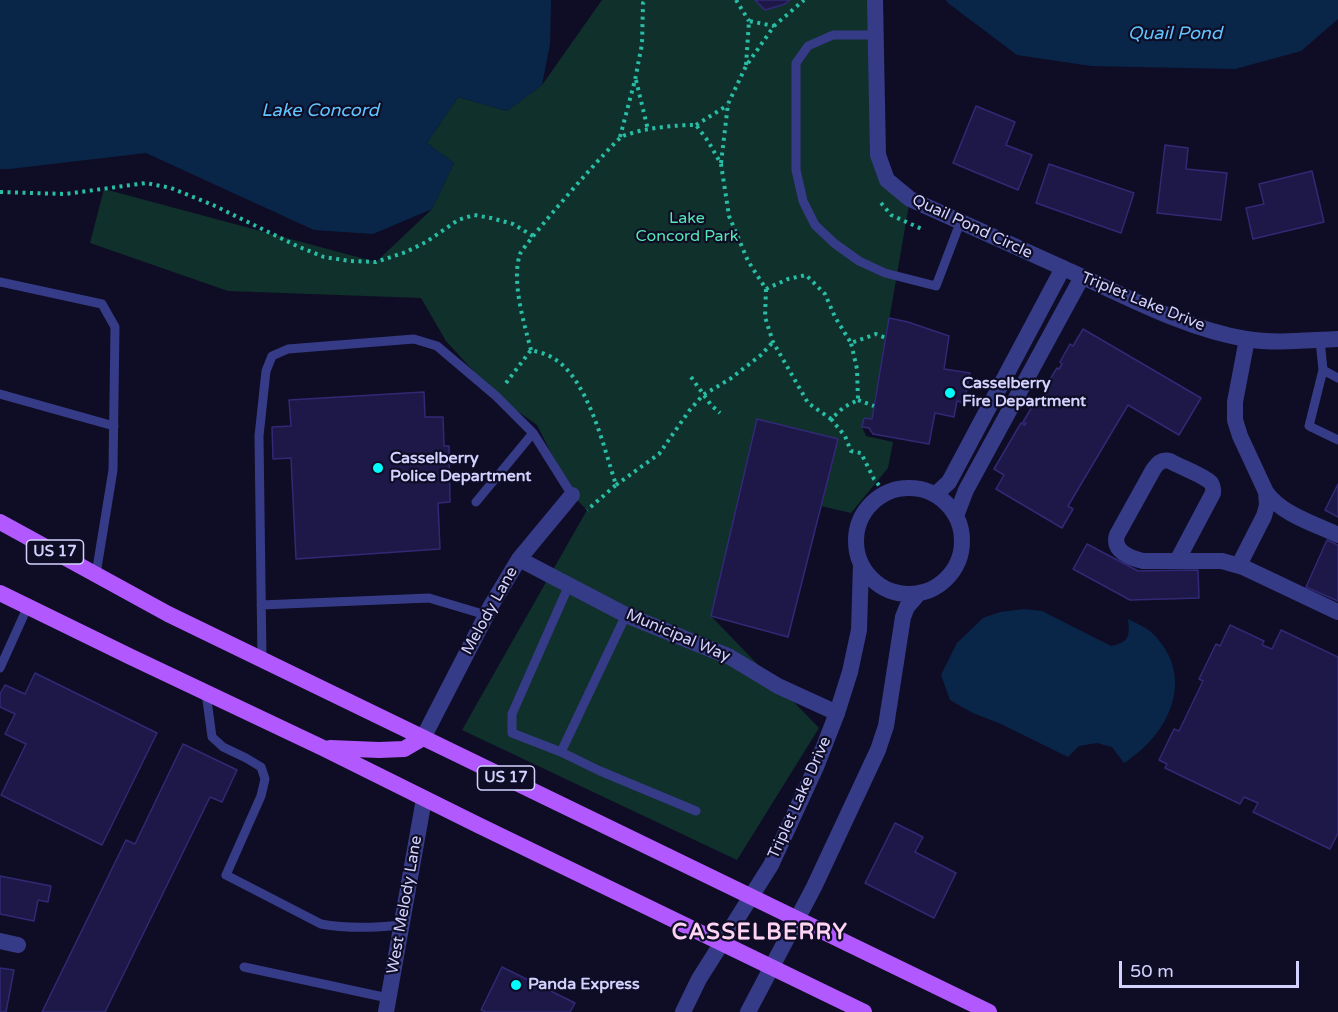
<!DOCTYPE html>
<html>
<head>
<meta charset="utf-8">
<style>
	body { margin:0 }
	#map { position:relative; width:1338px; height:1012px; overflow:hidden; background:#0f0d25; font-family:"Varela Round",sans-serif }
	canvas { display:block }
	.scale { position:absolute; left:1119px; top:961px; width:180px; height:27px; box-sizing:border-box; border:3px solid #d3d2ff; border-top:0; padding-left:8px; font-size:18px; line-height:21px; white-space:nowrap; color:#d3d2ff; -webkit-text-stroke:4px #0f0d25; paint-order:stroke }
</style>
</head>
<body>
<div id="map">
<canvas width="1338" height="1012"></canvas>
<div class="scale">50 m</div>
</div>
<script>
const context = document.querySelector('canvas').getContext('2d');
context.lineJoin = 'round';
function fillPath(path, color) {
  context.fillStyle = color;
  context.fill(path, 'evenodd');
}
function stroke(path, color, width, dash) {
  context.strokeStyle = color;
  context.lineWidth = width;
  context.lineCap = dash ? 'butt' : 'round';
  context.setLineDash(dash || []);
  context.stroke(path);
}
function write(font, color, halo, rows, align = 'center') {
  context.font = font + ' "Varela Round",sans-serif';
  context.lineWidth = 4.5;
  context.setLineDash([]);
  context.textBaseline = 'middle';
  context.strokeStyle = halo;
  context.fillStyle = color;
  for (const [text, x, y, turn = 0] of rows) {
    context.save();
    context.translate(x, y);
    context.rotate((+turn || 0) * Math.PI / 180);
    context.textAlign = isNaN(turn) ? turn : align;
    if (halo) context.strokeText(text, 0, 0);
    context.fillText(text, 0, 0);
    context.restore();
  }
}
fillPath(new Path2D(`
	M 602,0 L 875,0 L 878,155 L 910,199 L 872,419 L 864,418 L 862,427 L 866,436 L 893,442 L 888,468 L 851,513 L 821,506 L 838,439 L 757,420 L 711,616 L 819,728 L 737,860 L 462,730 L 587,510 L 572,495 L 537,425 L 496,396 L 446,341 L 421,298 L 228,291 L 90,243 L 104,189 L 376,262 L 432,209 L 454,163 L 427,143 L 458,97 L 507,111 L 542,85 Z`), '#10302c');
fillPath(new Path2D(`
	M 0,0 L 551,0 L 550,44 L 542,85 L 507,111 L 458,97 L 427,143 L 454,163 L 432,209 L 373,234 L 314,230 L 146,153 L 9,169 L 0,169 Z
	M 946,0 L 1338,0 L 1338,19 L 1301,51 L 1235,69 L 1091,66 L 1017,55 L 948,3 Z
	M 1024,609 L 1042,611 L 1111,646 C 1129,642 1130,637 1128,619 C 1135,623 1146,627 1152,633 C 1197,676 1170,734 1124,763 L 1112,747 L 1097,743 L 1079,746 L 1068,757 L 1001,724 L 973,713 L 950,700 L 941,675 L 957,643 L 983,618 L 1000,612 Z`), '#092649');
const building = new Path2D(`
	M 755,0 L 790,0 L 785,4 L 765,10 Z
	M 976,106 L 1015,122 L 1006,145 L 1032,155 L 1018,190 L 953,163 Z
	M 1165,145 L 1188,148 L 1186,169 L 1227,173 L 1221,220 L 1157,213 Z
	M 1049,164 L 1134,193 L 1121,233 L 1036,203 Z
	M 1312,171 L 1324,222 L 1253,239 L 1246,208 L 1264,204 L 1259,184 Z
	M 889,318 L 908,322 L 949,336 L 944,369 L 970,373 L 964,403 L 957,401 L 954,417 L 935,413 L 929,444 L 873,434 L 869,428 L 862,427 L 864,418 L 872,419 Z
	M 1083,329 L 1201,398 L 1179,435 L 1128,405 L 1068,506 L 1073,509 L 1062,528 L 996,489 L 1004,475 L 994,469 L 1021,423 L 1025,425 L 1026,423 L 1023,422 L 1035,402 L 1040,404 L 1050,386 L 1047,384 L 1057,368 L 1059,369 L 1062,364 L 1060,362 L 1070,344 L 1073,346 Z
	M 424,392 L 425,417 L 443,417 L 444,446 L 449,446 L 450,502 L 438,503 L 440,549 L 296,559 L 291,458 L 273,459 L 272,427 L 291,426 L 289,400 Z
	M 757,419 L 838,439 L 788,637 L 711,616 Z
	M 1338,484 L 1338,517 L 1325,510 Z
	M 1327,540 L 1338,545 L 1338,601 L 1306,587 Z
	M 1087,544 L 1138,571 L 1198,570 L 1199,598 L 1130,600 L 1073,569 Z
	M 1230,625 L 1264,641 L 1262,645 L 1272,649 L 1281,630 L 1338,657 L 1338,833 L 1330,849 L 1253,812 L 1258,803 L 1244,797 L 1240,804 L 1165,768 L 1167,764 L 1159,760 L 1174,729 L 1179,731 L 1203,681 L 1199,679 L 1216,644 L 1220,646 Z
	M 35,673 L 157,733 L 102,845 L 1,795 L 26,744 L 5,734 L 15,714 L 0,707 L 0,694 L 5,685 L 25,694 Z
	M 183,744 L 237,770 L 222,802 L 210,797 L 105,1012 L 42,1012 L 126,840 L 135,844 Z
	M 895,823 L 923,837 L 915,852 L 956,873 L 934,918 L 865,883 Z
	M 0,876 L 51,886 L 48,902 L 38,900 L 34,921 L 0,914 Z
	M 502,967 L 575,1003 L 570,1012 L 486,1012 L 481,1010 Z
	M 0,968 L 14,970 L 6,1012 L 0,1012 Z`);
fillPath(building, '#1d1847');
stroke(building, '#312975', 1.5);
stroke(new Path2D(`
	M 736,0 L 749,21
	M 746,65 L 749,21 L 774,26
	M 636,80 L 648,130
	M 696,125 L 728,105
	M 620,137 L 635,80 L 642,44 L 643,3 L 645,0
	M 721,163 L 728,104 L 746,66 L 774,26 L 804,0
	M 0,192 L 65,194 L 146,183 L 171,188 L 213,205 L 297,246 L 324,257 L 350,261 L 376,262 L 406,252 L 426,242 L 458,220 L 474,215 L 491,218 L 513,224 L 533,236
	M 881,203 L 891,215 L 924,230
	M 766,289 L 765,317 L 773,342 L 808,403 L 831,419 L 844,407 L 858,400 L 857,369 L 851,343
	M 531,350 C 524,323 511,281 520,254 C 524,244 615,139 623,136 C 644,128 674,125 696,125 L 708,141 L 721,164 L 729,216 L 748,261 L 766,289 L 788,279 L 806,275 L 825,294 L 835,317 L 851,343 L 876,334 L 886,338
	M 691,377 L 711,405 L 720,413
	M 506,383 L 531,350 C 538,352 547,354 553,358 C 588,378 604,448 616,485 L 587,510
	M 858,400 L 874,406
	M 831,419 L 845,436 L 851,451 L 861,453 L 874,479 L 882,489
	M 616,485 L 659,454 L 689,411 L 703,395 L 730,379 L 761,355 L 773,342`), '#28bda5', 4, [3, 4.5]);
stroke(new Path2D(`
	M 876,35 L 833,35 L 808,46 L 796,63 L 796,170 L 803,201 L 815,225 L 834,243 L 859,261 L 885,273 L 936,286 L 960,223
	M 0,282 L 102,304 L 115,327 L 113,470 L 96,574
	M 1320,340 L 1323,370 L 1309,426 L 1338,440
	M 1323,370 L 1338,378
	M 0,394 L 114,426
	M 476,502 L 533,433 L 572,495
	M 569,585 L 512,714 L 512,733 L 561,752 L 600,771 L 696,811
	M 261,605 L 429,598 L 486,615
	M 262,660 L 259,436 L 266,371 L 272,356 L 288,349 L 414,339 L 437,346 L 496,396 L 533,433
	M 0,668 L 28,606
	M 206,693 L 212,737 L 223,747 L 246,758 L 261,767 L 265,779 L 261,796 L 226,875 L 321,924 C 348,929 374,928 401,925
	M 561,752 L 626,615
	M 244,967 L 388,998`), '#363b87', 9);
stroke(new Path2D(`
	M 875,0 L 878,155 L 887,180 L 910,199 L 1063,268
	M 1266,492 C 1281,514 1315,524 1338,535
	M 519,559 L 626,615 L 730,657 L 778,686 L 837,713
	M 1177,561 L 1213,493 C 1213,488 1214,488 1211,483 C 1205,476 1180,467 1170,461 C 1161,459 1158,463 1153,470 L 1117,535 C 1112,551 1130,558 1143,561 L 1222,561 L 1243,567 L 1338,612
	M 1239,565 L 1264,516 L 1267,505 L 1266,492 L 1240,436 L 1235,420 L 1235,402 L 1247,339
	M 423,738 L 492,604 L 519,559 L 572,495
	M 0,941 L 18,945`), '#363b87', 16);
stroke(new Path2D(`
	M856 541a53 53 0 1 1 106 0a53 53 0 1 1-106 0Z
	M 936,494 L 949,482 L 1063,268 C 1122,294 1182,328 1246,339 C 1277,344 1308,340 1338,339
	M 956,516 L 966,490 L 1082,277
	M 386,1012 L 424,799
	M 683,1012 L 699,979 L 771,865 L 816,767 L 837,713 L 850,672 L 859,630 L 861,564
	M 748,1012 L 814,887 L 878,750 L 886,726 L 903,617 L 907,607 L 919,593`), '#363b87', 16);
stroke(new Path2D(`
	M 0,522 L 168,614 L 989,1012
	M 0,593 L 131,657 L 323,748 L 478,825 L 864,1012
	M 330,748 L 379,750 L 404,749 L 423,738`), '#b159ff', 16);
for (const [x, y, r, color] of [
	[950,393,6,"#00fcfd"],
	[378,468,6,"#00fcfd"],
	[516,985,6,"#00fcfd"]
]) {
  const dot = new Path2D();
  dot.arc(x, y, r, 0, 2 * Math.PI);
  context.fillStyle = color;
  context.fill(dot);
  stroke(dot, '#0f0d25', 2);
}
for (const [x, y, w] of [
	[55,552,57],
	[506,778,57]
]) {
  const box = new Path2D();
  box.roundRect(x - w / 2, y - 12, w, 24, 4.5);
  context.fillStyle = '#0f0d25';
  context.fill(box);
  stroke(box, '#d3d2ff', 1.5);
}
write('bold 15px', '#d3d2ff', null, [
	["US 17",55,552],
	["US 17",506,778]
]);
write('16px', '#57e6b4', '#0f0d25', [
	["Lake",687,219],
	["Concord Park",687,237]
]);
write('16px', '#d3d2ff', '#0f0d25', [
	["Quail Pond Circle",972,227,25],
	["Triplet Lake Drive",1143,302,22],
	["Melody Lane",490,611,-61],
	["Municipal Way",678,636,23],
	["Triplet Lake Drive",800,798,-66],
	["West Melody Lane",405,905,-80]
]);
write('bold 16px', '#d3d2ff', '#0f0d25', [
	["Casselberry",962,384],
	["Fire Department",962,402],
	["Casselberry",390,459],
	["Police Department",390,477],
	["Panda Express",528,985]
], 'left');
write('italic 18px', '#60c5ff', '#0f0d25', [
	["Quail Pond",1175,34],
	["Lake Concord",320,111]
]);
context.letterSpacing = '1.5px';
write('bold 22px', '#ffd4f3', '#0f0d25', [
	["CASSELBERRY",760,933]
]);
context.letterSpacing = '0px';
</script>
</body>
</html>
